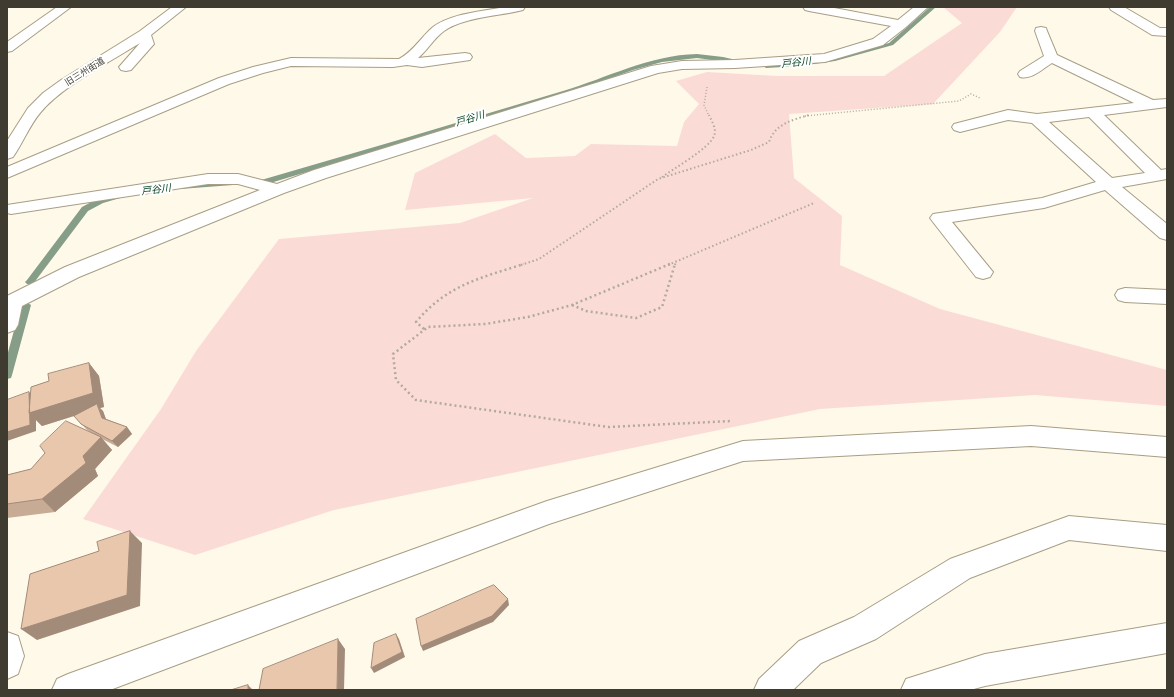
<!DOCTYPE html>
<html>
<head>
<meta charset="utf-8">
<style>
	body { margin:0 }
	#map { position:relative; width:1174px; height:697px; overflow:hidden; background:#fff9e9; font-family:"Open Sans",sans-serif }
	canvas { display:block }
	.frame { position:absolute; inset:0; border:8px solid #3f3b30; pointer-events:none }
</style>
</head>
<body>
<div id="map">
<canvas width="1174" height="697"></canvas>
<div class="frame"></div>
</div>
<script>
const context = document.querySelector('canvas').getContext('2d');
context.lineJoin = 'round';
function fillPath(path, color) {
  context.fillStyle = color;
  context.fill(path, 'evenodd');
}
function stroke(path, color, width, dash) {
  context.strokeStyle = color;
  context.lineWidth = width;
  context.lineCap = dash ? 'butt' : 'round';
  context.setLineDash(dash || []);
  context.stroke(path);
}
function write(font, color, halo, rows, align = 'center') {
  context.font = font + ' "Open Sans","Noto Sans JP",sans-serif';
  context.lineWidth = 4;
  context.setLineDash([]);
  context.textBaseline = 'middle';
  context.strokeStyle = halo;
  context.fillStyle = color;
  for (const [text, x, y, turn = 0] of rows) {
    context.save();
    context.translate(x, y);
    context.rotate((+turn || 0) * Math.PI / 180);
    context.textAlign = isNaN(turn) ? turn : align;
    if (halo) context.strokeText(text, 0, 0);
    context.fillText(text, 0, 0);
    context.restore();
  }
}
fillPath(new Path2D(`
	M 943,7 L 1017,7 L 1000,32 L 933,104 L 789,114 L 794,178 L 842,216 L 840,265 L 940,309 L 1167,370 L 1167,406 L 1035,395 L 820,409 L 334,510 L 195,555 L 83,519 L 161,409 L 196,351 L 279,239 L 460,223 L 533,198 L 405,210 L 415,173 L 495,134 L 526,158 L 575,156 L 591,144 L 677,146 L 684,122 L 699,104 L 676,81 L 707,72 L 777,76 L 884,76 L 962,23 Z`), '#fbdbd6');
fillPath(new Path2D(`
	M 930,7 L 936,7 L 893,45 L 835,61 L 800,66 L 766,68 L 763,66 L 766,64 L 800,62 L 835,57 L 889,43 Z
	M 697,54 L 723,57 L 745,62 L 742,64 L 697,58 L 662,62 L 633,70 L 575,91 L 257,187 L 254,187 L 250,185 L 251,183 C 355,153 459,122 563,91 C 607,78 649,55 697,54 Z
	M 230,181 L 234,183 L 233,185 L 180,189 L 176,187 L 180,185 Z
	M 117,194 L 121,196 L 120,198 L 103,203 L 88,211 L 33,284 L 27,284 L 25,282 L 27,280 L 82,207 L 97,199 Z
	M 26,302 L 31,305 L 12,375 L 11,378 L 7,379 L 7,356 L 21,305 Z`), '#869d88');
const minor = new Path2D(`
	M 57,7 L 71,7 L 12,51 L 7,52 L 7,42 Z
	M 172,7 L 186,7 L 151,35 L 154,44 L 131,70 L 126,71 L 121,70 L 119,67 L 140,43 C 110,62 62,86 40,113 C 29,126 23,143 13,157 L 7,159 L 7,141 L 28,108 L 43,93 L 61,80 L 140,31 Z
	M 504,7 L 525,7 L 523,10 C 500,16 463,17 444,31 C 433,39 428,50 418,58 L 465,53 L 470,54 L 472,57 L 470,60 L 422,67 L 407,65 L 393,67 L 291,66 L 263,73 L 229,84 L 7,178 L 7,167 L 219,78 L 253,67 L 291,58 L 399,59 C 414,51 421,37 433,27 C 452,13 481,12 504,7 Z
	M 803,7 L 829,7 L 898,20 L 914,7 L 928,7 L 906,27 L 883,45 L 825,62 L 735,68 L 682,69 L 658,73 L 326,178 L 284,193 L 79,277 L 22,306 L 18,325 L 15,330 L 7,333 L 7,296 L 65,267 L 260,190 L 238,184 L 208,184 L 11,214 L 7,213 L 7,205 L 208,174 L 238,174 L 277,184 L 314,170 L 651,66 L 682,61 L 735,60 L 824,54 L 873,39 L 891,26 L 809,11 L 805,10 Z
	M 1109,7 L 1124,7 L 1160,28 L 1167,28 L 1167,36 L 1152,35 L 1111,10 Z
	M 1041,27 L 1046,28 L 1047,31 L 1057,55 L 1153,100 L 1167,99 L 1167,107 L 1104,115 L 1161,170 L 1167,169 L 1167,179 L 1122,187 L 1167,224 L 1167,240 L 1160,238 L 1105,190 L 1044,208 L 952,222 L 993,272 L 990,277 L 983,279 L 976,277 L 933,222 L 930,218 L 933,214 L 1042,198 L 1096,182 L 1032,123 L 1008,120 L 960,132 L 954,130 L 952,127 L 954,124 L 1008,110 L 1037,114 L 1134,103 L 1052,63 C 1042,69 1032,80 1020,77 L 1018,74 L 1020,71 L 1044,56 L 1035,31 L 1036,28 ZM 1089,117 L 1145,173 L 1112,178 L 1049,122 Z
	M 1125,288 L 1167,290 L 1167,304 L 1125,302 L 1118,300 L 1115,295 L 1118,290 Z
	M 1031,426 L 1167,437 L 1167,457 L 1031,446 L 743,461 L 549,524 L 110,690 L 52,690 L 57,679 L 68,674 L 547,501 L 743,441 Z
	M 1069,516 L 1167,525 L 1167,551 L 1069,540 L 970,578 L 876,639 L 821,663 L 793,690 L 754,690 L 759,679 L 799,641 L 854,617 L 950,559 Z
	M 1167,623 L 1167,653 L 985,686 L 970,690 L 901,690 L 906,679 L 985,654 Z
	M 7,632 L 18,636 L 24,656 L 18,674 L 7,679 Z`);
stroke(minor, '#a79e85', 2);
stroke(new Path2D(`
	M 707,87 L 704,105 L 709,116
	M 805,116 L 959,101 L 971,94 L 980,98`), '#b0ab9d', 1.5, [1, 2]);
stroke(new Path2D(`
	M 662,177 C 673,169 710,148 714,136 C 717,129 712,122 709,115
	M 521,265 L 539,259 L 658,179 L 751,150 L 769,142 C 775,124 792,120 809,115
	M 668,265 L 814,203
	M 675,265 L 676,261`), '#b0ab9d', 2, [1.5, 2.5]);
stroke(new Path2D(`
	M 670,264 L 572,305 L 528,317 L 485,324 L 428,327 L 393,354 L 396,380 L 416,400 L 608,427 L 732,421
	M 572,305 L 586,311 L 636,318 L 662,307 L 675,264
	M 424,329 L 416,322 C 447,285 480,278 524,264`), '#b0ab9d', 2.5, [2, 3]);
fillPath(minor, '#fff');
fillPath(new Path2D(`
	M 89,363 L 99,376 L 104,407 L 100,408 L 103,411 L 106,419 L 127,427 L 132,434 L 118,447 L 102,439 L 112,450 L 95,469 L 98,476 L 55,512 L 7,518 L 7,475 L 31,469 L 92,433 L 87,430 L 74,416 L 42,426 L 36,420 L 36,431 L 29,392 L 31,394 L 49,381 Z`), '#c8ab95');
fillPath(new Path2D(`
	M 89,363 L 99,376 L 104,407 L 100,408 L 103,411 L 108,425 L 102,418 L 99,408 L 42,426 L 36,420 L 36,431 L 7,441 L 7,432 L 29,392 L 35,399 Z
	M 127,427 L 132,434 L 118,447 L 112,441 Z
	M 101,437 L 112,450 L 95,469 L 98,476 L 55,512 L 42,499 Z
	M 130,531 L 142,543 L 140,606 L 37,640 L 21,629 Z
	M 508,599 L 509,605 L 493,622 L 423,651 L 421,646 Z
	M 396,634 L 399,639 L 405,657 L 374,673 L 371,668 Z
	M 338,639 L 345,649 L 344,690 L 337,690 Z
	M 248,685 L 253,690 L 248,690 Z`), '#a38b79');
const building = new Path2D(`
	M 89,363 L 93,393 L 29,413 L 31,387 L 49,381 L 48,374 Z
	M 29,392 L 30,425 L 7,432 L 7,400 Z
	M 97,404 L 102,418 L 127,427 L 112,441 L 81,424 L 74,416 Z
	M 66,421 L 101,437 L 83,456 L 86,463 L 42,499 L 7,504 L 7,475 L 31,469 L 45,453 L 40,446 Z
	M 130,531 L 127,595 L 21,629 L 30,574 L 99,551 L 97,542 Z
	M 494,585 L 508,599 L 492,616 L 421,646 L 416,619 Z
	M 396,634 L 402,652 L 371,668 L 374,643 Z
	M 338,639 L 337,690 L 259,690 L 263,669 Z
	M 248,685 L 248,690 L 231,690 Z`);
fillPath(building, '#e9c7ad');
stroke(building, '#a38b79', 1);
write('9px', '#3f3b30', '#fff', [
	["旧三州街道",85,72,-32]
]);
write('italic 10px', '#03411f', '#fff', [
	["戸谷川",796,63,-6],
	["戸谷川",470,119,-17],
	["戸谷川",156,190,-7]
]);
</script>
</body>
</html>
